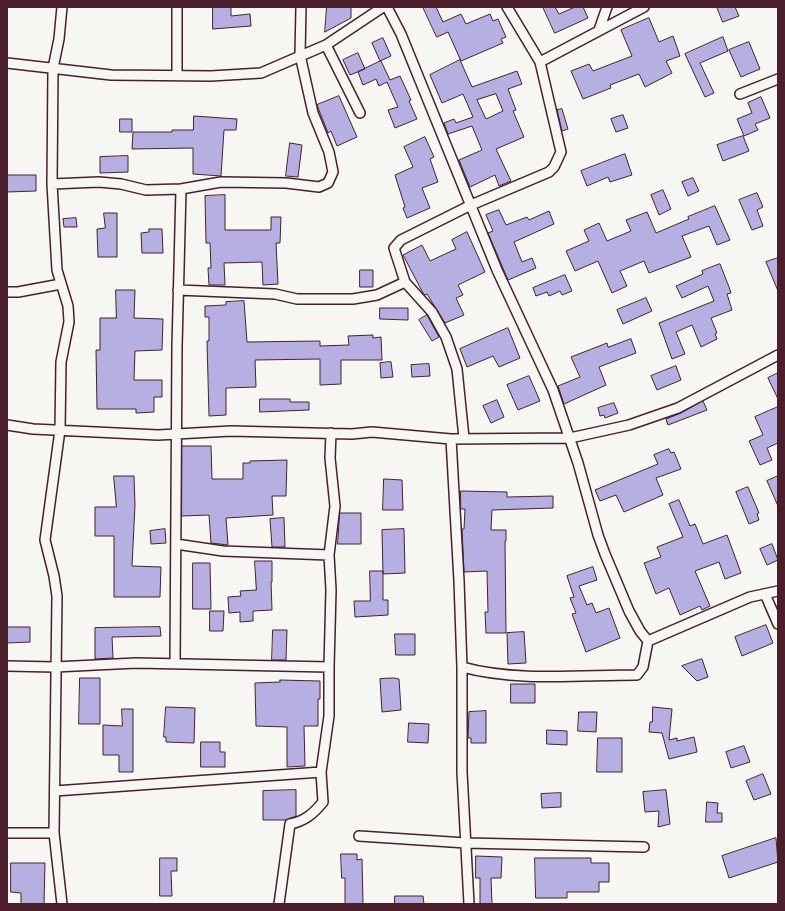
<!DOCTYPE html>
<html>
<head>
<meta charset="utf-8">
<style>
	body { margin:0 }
	#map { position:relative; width:785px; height:911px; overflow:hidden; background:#f6f6f2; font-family:"Shantell Sans",sans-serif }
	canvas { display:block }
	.frame { position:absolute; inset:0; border:8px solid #4a1f2b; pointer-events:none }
</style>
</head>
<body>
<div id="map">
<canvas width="785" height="911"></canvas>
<div class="frame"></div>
</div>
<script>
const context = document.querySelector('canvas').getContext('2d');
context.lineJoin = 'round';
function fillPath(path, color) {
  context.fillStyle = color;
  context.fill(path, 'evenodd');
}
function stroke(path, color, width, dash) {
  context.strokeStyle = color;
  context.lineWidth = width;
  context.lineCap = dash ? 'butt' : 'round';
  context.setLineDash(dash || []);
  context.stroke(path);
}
const building = new Path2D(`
	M 213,7 L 231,7 L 231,16 L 250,14 L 251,26 L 213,29 Z
	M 327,7 L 351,7 L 351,18 L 325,32 Z
	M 423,7 L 436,7 L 443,22 L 461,14 L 466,24 L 490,14 L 493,21 L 498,19 L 506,37 L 501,39 L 503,43 L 461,61 L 448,32 L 437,37 Z
	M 543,7 L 555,7 L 559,14 L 575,7 L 583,7 L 588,18 L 555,33 Z
	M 717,7 L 735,7 L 739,16 L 723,22 Z
	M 649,18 L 659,42 L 673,36 L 680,56 L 666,61 L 672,73 L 645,87 L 639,74 L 610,85 L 611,88 L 583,99 L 571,71 L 589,64 L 593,71 L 632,56 L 621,30 Z
	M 723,37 L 728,51 L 700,63 L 714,93 L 705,97 L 685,54 Z
	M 383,38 L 391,56 L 380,61 L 372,43 Z
	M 749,42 L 760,69 L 741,77 L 729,50 Z
	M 358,53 L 365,69 L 350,75 L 343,60 Z
	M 460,60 L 472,87 L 517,71 L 522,84 L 508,89 L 516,110 L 513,111 L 524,137 L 496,149 L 511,181 L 499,186 L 495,175 L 470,187 L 459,160 L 482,150 L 472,126 L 448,134 L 444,123 L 454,119 L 456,123 L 473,117 L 463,94 L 442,103 L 430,75 ZM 496,94 L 503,111 L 486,119 L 477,100 Z
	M 381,61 L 390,80 L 400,76 L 411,100 L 409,101 L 417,119 L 395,128 L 388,110 L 398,107 L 387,82 L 379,86 L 376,79 L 363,85 L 358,72 Z
	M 339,96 L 357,137 L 337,146 L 331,131 L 328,133 L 317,105 Z
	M 761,97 L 770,118 L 755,124 L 758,130 L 744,136 L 737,119 L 752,113 L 748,103 Z
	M 562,109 L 568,129 L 562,131 L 557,110 Z
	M 623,115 L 628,128 L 616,132 L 611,119 Z
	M 194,116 L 237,119 L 236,130 L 224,130 L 221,176 L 193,174 L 193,148 L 132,149 L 133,132 L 172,132 L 172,130 L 193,130 Z
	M 120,119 L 132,119 L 132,132 L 120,132 Z
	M 743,136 L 749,151 L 723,161 L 717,145 Z
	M 425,137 L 434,157 L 430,159 L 438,182 L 422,188 L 430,208 L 407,218 L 403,208 L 405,207 L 395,175 L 413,167 L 404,147 Z
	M 290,143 L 302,145 L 298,177 L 286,176 Z
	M 625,154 L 632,175 L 610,182 L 608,177 L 587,186 L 581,171 Z
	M 128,156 L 128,172 L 100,173 L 100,157 Z
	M 7,175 L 36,175 L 36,191 L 7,192 Z
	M 693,178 L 699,191 L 688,196 L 682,182 Z
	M 663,190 L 671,209 L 659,215 L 651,195 Z
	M 757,193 L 763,207 L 757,210 L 763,226 L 752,230 L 739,200 Z
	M 225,195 L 225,230 L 271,230 L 271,217 L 281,217 L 280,243 L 276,243 L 278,284 L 263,285 L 262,262 L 224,263 L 225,285 L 209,285 L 208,268 L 211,268 L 210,243 L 206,243 L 205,196 Z
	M 715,206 L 730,240 L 717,245 L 709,226 L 682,236 L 691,257 L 649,273 L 644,261 L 620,271 L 627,286 L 612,293 L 598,261 L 575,271 L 566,251 L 589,241 L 584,230 L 599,223 L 607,241 L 631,231 L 626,220 L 647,212 L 656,233 L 689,219 L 688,217 Z
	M 499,210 L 506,225 L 527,217 L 529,220 L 549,211 L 554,224 L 514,242 L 522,262 L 532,258 L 536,268 L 508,280 L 488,233 L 493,231 L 486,215 Z
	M 104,213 L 117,213 L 117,257 L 98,257 L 97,229 L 105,228 Z
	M 76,218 L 77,227 L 64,227 L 63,219 Z
	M 149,229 L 162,229 L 163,253 L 142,253 L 141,233 L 149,232 Z
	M 467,232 L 485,272 L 458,285 L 463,295 L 456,298 L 464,315 L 445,323 L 427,294 L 425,295 L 423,293 L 403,255 L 422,245 L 430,261 L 456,249 L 452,240 Z
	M 778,258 L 778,291 L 766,262 Z
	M 720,264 L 729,287 L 731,293 L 727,294 L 732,310 L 711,318 L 717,333 L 715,334 L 717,339 L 701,347 L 692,325 L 676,332 L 685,354 L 672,359 L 659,323 L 714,301 L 708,286 L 682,298 L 676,286 L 703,274 L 702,271 Z
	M 360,270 L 373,270 L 373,287 L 360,287 Z
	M 565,275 L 572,291 L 562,295 L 560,291 L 549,296 L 547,292 L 536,296 L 533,288 Z
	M 116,290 L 135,290 L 134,318 L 163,319 L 162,350 L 135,351 L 134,380 L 162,380 L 162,397 L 154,397 L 154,412 L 136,413 L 136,409 L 97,409 L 96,350 L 100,350 L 100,318 L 116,318 Z
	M 646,298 L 652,311 L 623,324 L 617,310 Z
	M 244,301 L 247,342 L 320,341 L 320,346 L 349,345 L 348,336 L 373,335 L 373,338 L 381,337 L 382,360 L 341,360 L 341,384 L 320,385 L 320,359 L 255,360 L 256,387 L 226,388 L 226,415 L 209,416 L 207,341 L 209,341 L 209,317 L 205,317 L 205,306 L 226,305 L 226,302 Z
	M 380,308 L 408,308 L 408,320 L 380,319 Z
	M 427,315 L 439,337 L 432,341 L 419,320 Z
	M 508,328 L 520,358 L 499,367 L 493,356 L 467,367 L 460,349 Z
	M 631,339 L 636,353 L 599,367 L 606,385 L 564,404 L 558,386 L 580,377 L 571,357 L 607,343 L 608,347 Z
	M 391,362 L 393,377 L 381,378 L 380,363 Z
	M 429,364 L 430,376 L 412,377 L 411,365 Z
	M 676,366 L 681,380 L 657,390 L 651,376 Z
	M 778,373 L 778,399 L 768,378 Z
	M 529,376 L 540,401 L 518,410 L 507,385 Z
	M 260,399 L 290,399 L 290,402 L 309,402 L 309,410 L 260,412 Z
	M 497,400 L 504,417 L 491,423 L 483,406 Z
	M 703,401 L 707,410 L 668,425 L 666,419 L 681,413 Z
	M 614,403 L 618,413 L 605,418 L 604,415 L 600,416 L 598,408 Z
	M 778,407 L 778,443 L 767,448 L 772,460 L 760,465 L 749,441 L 763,435 L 755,417 Z
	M 182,446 L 211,446 L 212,479 L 243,479 L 243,463 L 250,463 L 250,461 L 287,460 L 286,496 L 272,496 L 273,515 L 226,518 L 228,545 L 211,543 L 209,515 L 182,516 Z
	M 669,449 L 671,453 L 674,452 L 681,469 L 656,478 L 663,495 L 624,512 L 616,495 L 600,501 L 595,490 L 658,464 L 654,455 Z
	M 114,476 L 134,476 L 135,505 L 132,566 L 161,567 L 160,597 L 114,597 L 114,536 L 95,536 L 95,507 L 116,507 Z
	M 778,476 L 778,506 L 767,481 Z
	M 384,479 L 402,480 L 403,510 L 383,510 Z
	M 748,487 L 759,513 L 757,514 L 759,520 L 749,524 L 736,492 Z
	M 461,491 L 507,492 L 507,497 L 553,496 L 553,508 L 492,510 L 491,530 L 506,530 L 506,541 L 505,541 L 506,633 L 486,633 L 485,612 L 488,612 L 487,571 L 464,572 L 462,529 L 464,529 L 465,509 L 461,509 Z
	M 679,500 L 690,526 L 695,524 L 703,544 L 727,535 L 741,573 L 725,579 L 719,562 L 695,571 L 710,606 L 702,610 L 700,606 L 680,615 L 669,588 L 656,594 L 644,563 L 661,557 L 657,547 L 683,537 L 669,504 Z
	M 340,513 L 361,513 L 361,544 L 338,544 Z
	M 284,518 L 285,547 L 272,547 L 270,519 Z
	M 165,529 L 166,543 L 151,544 L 150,531 Z
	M 404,529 L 405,573 L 383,574 L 382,530 Z
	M 772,544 L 778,560 L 767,565 L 760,549 Z
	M 255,561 L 272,561 L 272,582 L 271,582 L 272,610 L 253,611 L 253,621 L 240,622 L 240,612 L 229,613 L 228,597 L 241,596 L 240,591 L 256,590 Z
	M 193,563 L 210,563 L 211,609 L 193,609 Z
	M 593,567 L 597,580 L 579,586 L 587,605 L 592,603 L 596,613 L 609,608 L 620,638 L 586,652 L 572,614 L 576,613 L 570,598 L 574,597 L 567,576 Z
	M 370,571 L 383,571 L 383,600 L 388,600 L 388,615 L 355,617 L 354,601 L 370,601 Z
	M 210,611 L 224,611 L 223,631 L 210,631 Z
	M 766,625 L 773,643 L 742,656 L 735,637 Z
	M 7,627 L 30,627 L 30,642 L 7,643 Z
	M 160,627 L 161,636 L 112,637 L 113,658 L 95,659 L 95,628 Z
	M 273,630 L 287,630 L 286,660 L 272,660 Z
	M 524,632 L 526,663 L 508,664 L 507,633 Z
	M 395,634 L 415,634 L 415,655 L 396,655 Z
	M 702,659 L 708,677 L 697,681 L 682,666 Z
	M 80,678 L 100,678 L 100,724 L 79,724 Z
	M 394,678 L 399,679 L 401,710 L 382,712 L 380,679 Z
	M 280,680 L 320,681 L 320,699 L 318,699 L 318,726 L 304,726 L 305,766 L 287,767 L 287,727 L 256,726 L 255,683 L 280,682 Z
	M 511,684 L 535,684 L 535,703 L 511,703 Z
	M 166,707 L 195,708 L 194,743 L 166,742 L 166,737 L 164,737 Z
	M 653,707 L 672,709 L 669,740 L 677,738 L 677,741 L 694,737 L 697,752 L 669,759 L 662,733 L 649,732 L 650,722 L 652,722 Z
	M 122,709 L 133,709 L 133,772 L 119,772 L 119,755 L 103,755 L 103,725 L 122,726 Z
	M 486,711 L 486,743 L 471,743 L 471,738 L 468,738 L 469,712 Z
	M 579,712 L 597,712 L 596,732 L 578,731 Z
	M 409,723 L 429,724 L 428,743 L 408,742 Z
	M 547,730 L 567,731 L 567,745 L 547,744 Z
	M 598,738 L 622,738 L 622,772 L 597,772 Z
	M 201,742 L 220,742 L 220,752 L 225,752 L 225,767 L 201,767 Z
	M 744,746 L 750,762 L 731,768 L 726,752 Z
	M 763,774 L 771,794 L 754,800 L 746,781 Z
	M 296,790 L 296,816 L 286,820 L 263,820 L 263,791 Z
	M 666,790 L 670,824 L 658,827 L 659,811 L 645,812 L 643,792 Z
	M 561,793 L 561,807 L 542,808 L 541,794 Z
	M 707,802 L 718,803 L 717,813 L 722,813 L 722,822 L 706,822 Z
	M 776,838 L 778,862 L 729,878 L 722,856 Z
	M 341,854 L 357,854 L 357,860 L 362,859 L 363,904 L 345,904 L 345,878 L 342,878 Z
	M 476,856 L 502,857 L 501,878 L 491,878 L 492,904 L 480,904 L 480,878 L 476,878 Z
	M 160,858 L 177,858 L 177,871 L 171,871 L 172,896 L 160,896 Z
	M 535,858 L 591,858 L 591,863 L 609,863 L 609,882 L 599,882 L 599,892 L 567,892 L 567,898 L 536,898 Z
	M 11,863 L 45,863 L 44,904 L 21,904 L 21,893 L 11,892 Z
	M 395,896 L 423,896 L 424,904 L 395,904 Z`);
fillPath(building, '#b6b0e2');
stroke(building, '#4a1f2b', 1);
const minor = new Path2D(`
	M 387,7 L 401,34 L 497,270 L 553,390 L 578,463 L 598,535 L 605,554 L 629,611 L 640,631 L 648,641
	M 507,7 L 540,62
	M 599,30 L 607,7
	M 326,45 L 360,113
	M 7,63 L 111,75 L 211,76 L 261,73 L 326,45 L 383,7
	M 177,75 L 177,7
	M 740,94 L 778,79
	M 52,184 L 99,182 L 121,184 L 146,190 L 181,189
	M 178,290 L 275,294 L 297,299 L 353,299 L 377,295 L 405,282
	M 7,292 L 18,292 L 61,284
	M 7,425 L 33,429 L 158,435 L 231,431 L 352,434 L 372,432 L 451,439 L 570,438 L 629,425 L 678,408 L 778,355
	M 464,438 L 457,369 L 446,337 L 432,312 L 405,282 L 394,248 L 401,240 L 471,205 L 549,172 L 554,167 L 561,152 L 540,62 L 644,7
	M 451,439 L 459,581 L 462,667 L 462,772 L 469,904
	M 176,544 L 223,551 L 329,555
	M 765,594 L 778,624
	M 648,641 L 750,597 L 778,591
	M 175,664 L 177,347 L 181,189 L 221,182 L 286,183 L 319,187 L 328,183 L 333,172 L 329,152 L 313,113 L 300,55 L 301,7
	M 7,666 L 55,667 L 136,663 L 329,667 L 329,716 L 321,772 L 323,802 C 313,814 305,821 290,824 L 279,904
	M 329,667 L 331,590 L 329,555 L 335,506 L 330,458 L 331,433
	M 462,667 C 517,682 581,675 637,675 L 643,667 L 648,641
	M 55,791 L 321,772
	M 7,833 L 54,833
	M 359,836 L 466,843 L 644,847
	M 62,904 L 54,833 L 57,596 L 54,576 L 45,540 L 60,430 L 61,362 L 69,322 L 68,306 L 57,270 L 52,184 L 53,68 L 59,39 L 62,7`);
stroke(minor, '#4a1f2b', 12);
stroke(minor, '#f6f6f2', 9);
</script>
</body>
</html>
